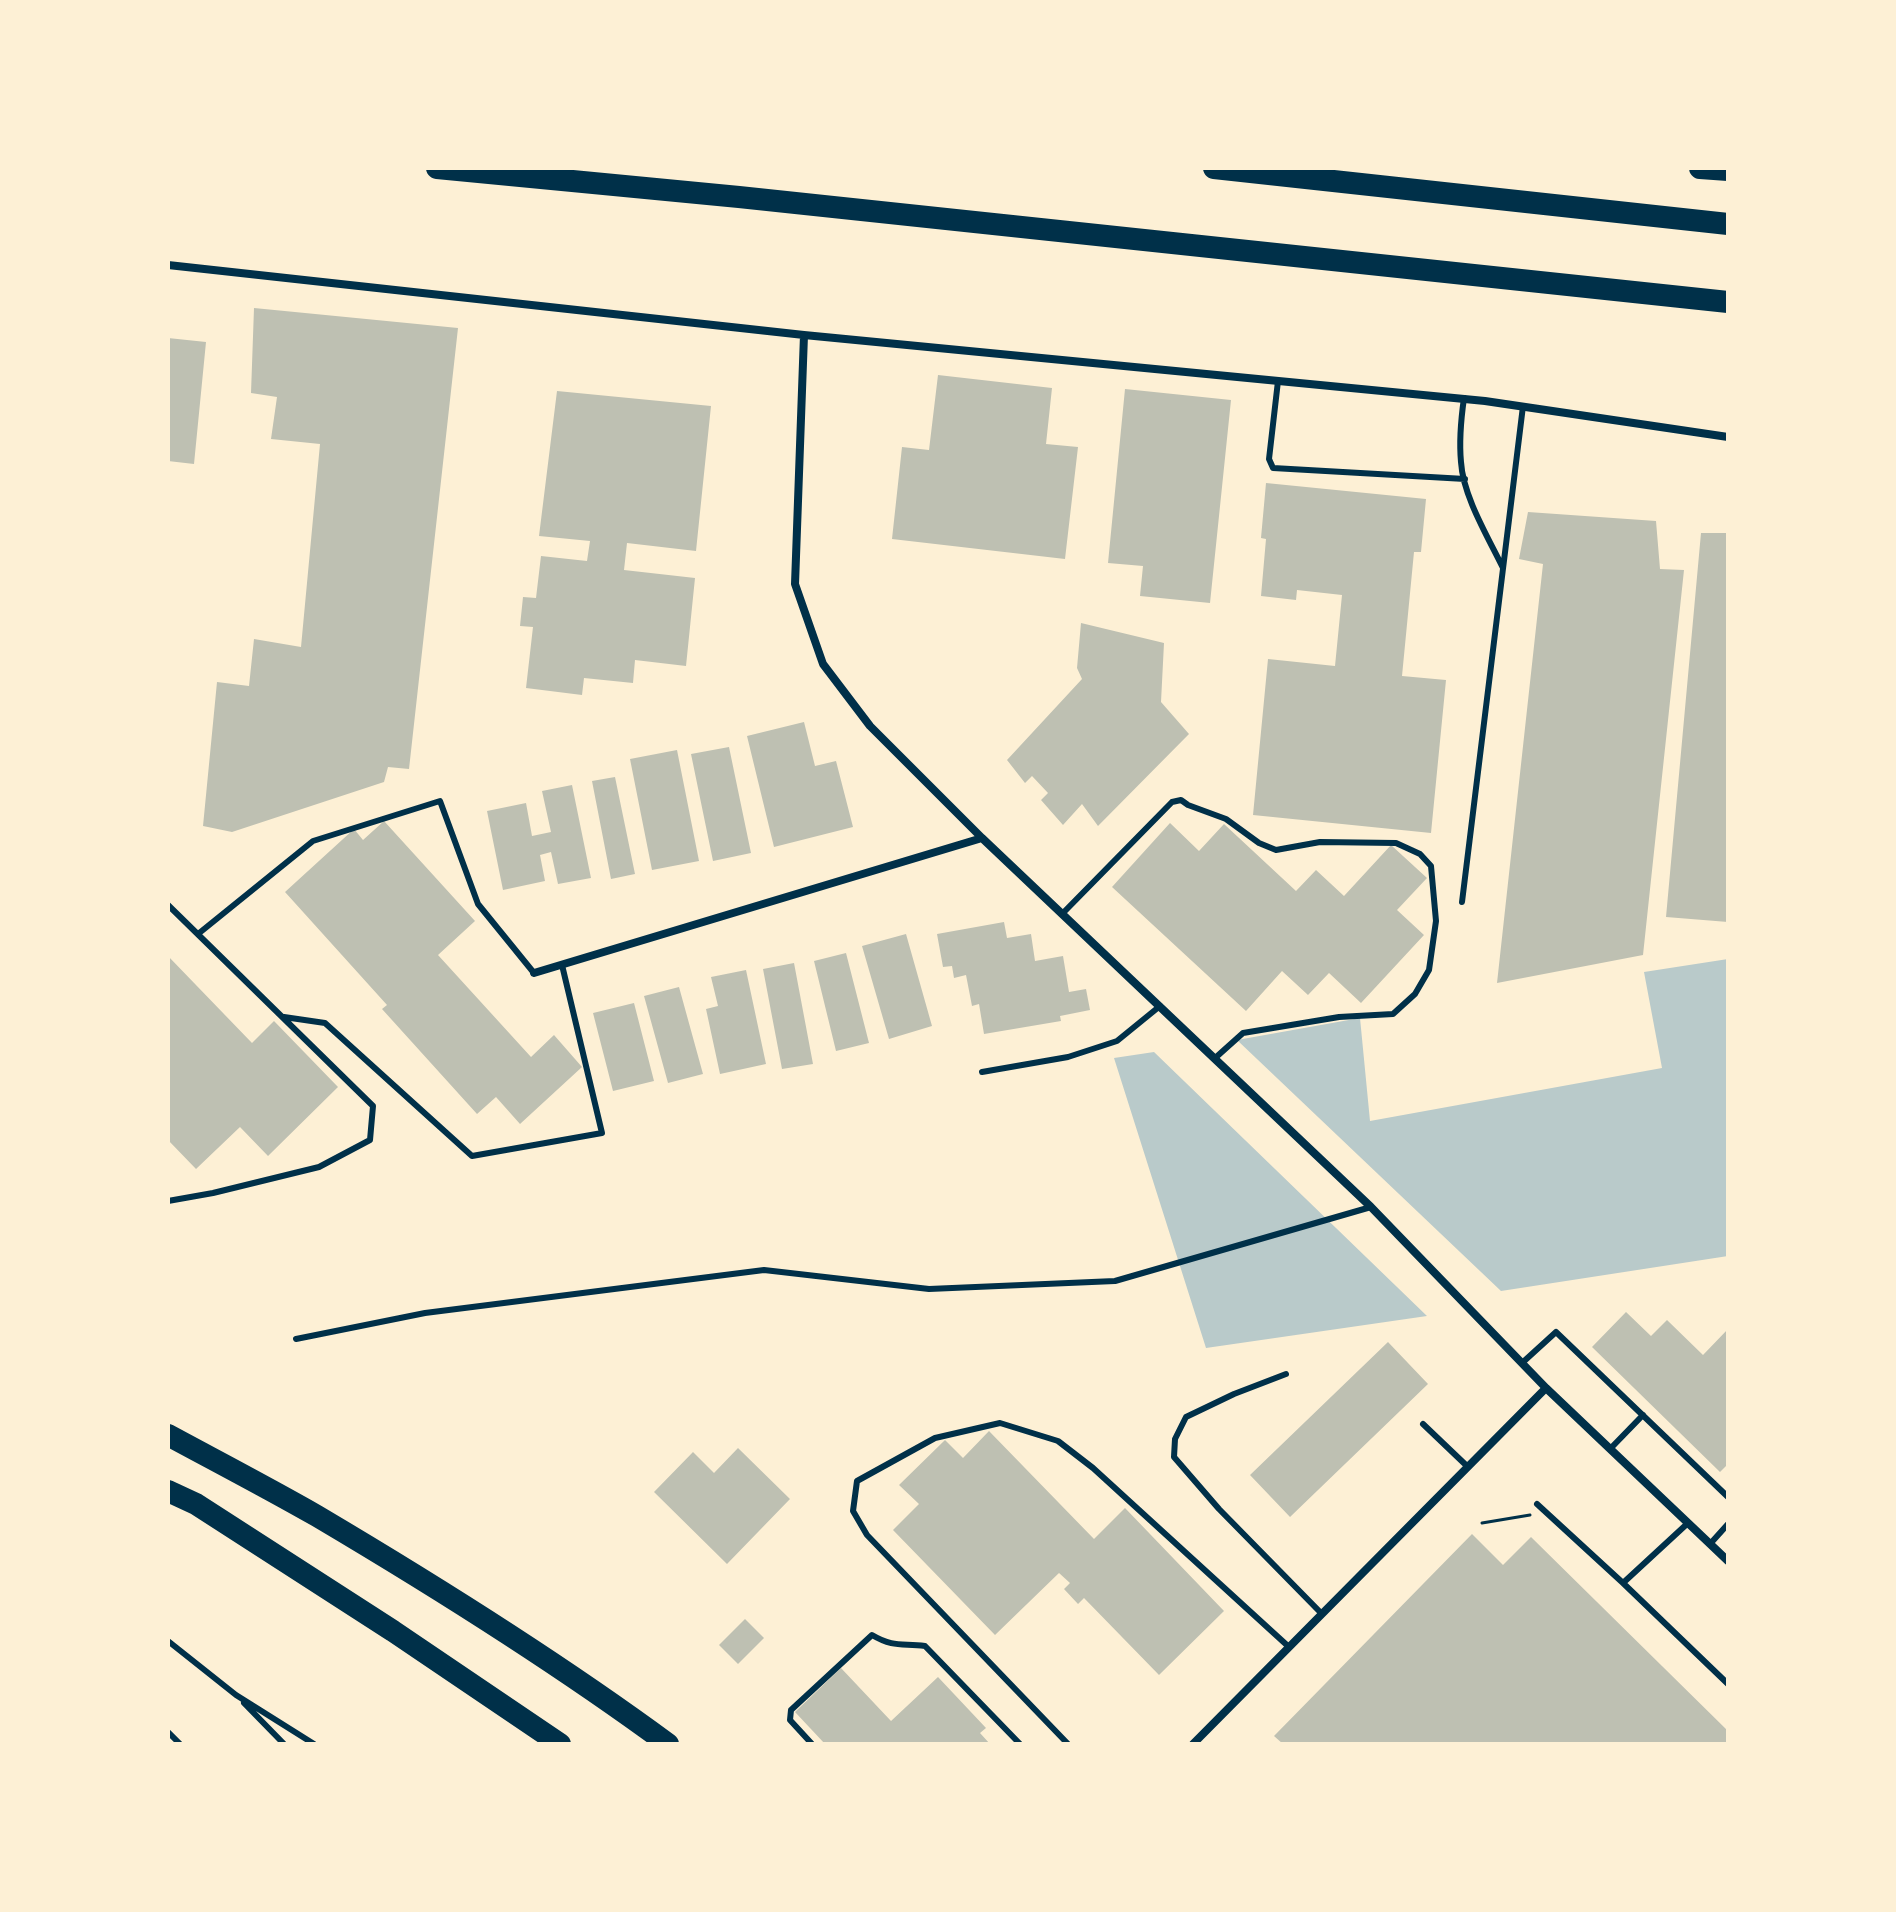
<!DOCTYPE html>
<html>
<head>
<meta charset="utf-8">
<style>
	body { margin:0 }
	#map { position:relative; width:1896px; height:1912px; overflow:hidden; background:#fdf0d5; font-family:"IBM Plex Sans",sans-serif }
	canvas { display:block }
	.frame { position:absolute; inset:0; border:170px solid #fdf0d5; pointer-events:none }
</style>
</head>
<body>
<div id="map">
<canvas width="1896" height="1912"></canvas>
<div class="frame"></div>
</div>
<script>
const context = document.querySelector('canvas').getContext('2d');
context.lineJoin = 'round';
function fillPath(path, color) {
  context.fillStyle = color;
  context.fill(path, 'evenodd');
}
function stroke(path, color, width, dash) {
  context.strokeStyle = color;
  context.lineWidth = width;
  context.lineCap = dash ? 'butt' : 'round';
  context.setLineDash(dash || []);
  context.stroke(path);
}
fillPath(new Path2D(`
	M 1728,959 L 1728,1256 L 1501,1291 L 1237,1040 L 1360,1018 L 1370,1121 L 1662,1068 L 1644,972 Z
	M 1154,1052 L 1427,1316 L 1206,1348 L 1114,1058 Z`), '#b9caca');
fillPath(new Path2D(`
	M 254,308 L 458,328 L 409,769 L 388,767 L 384,782 L 232,832 L 203,826 L 217,682 L 249,686 L 254,639 L 301,647 L 320,444 L 271,439 L 277,397 L 251,393 Z
	M 168,338 L 206,342 L 194,464 L 168,461 Z
	M 938,375 L 1052,388 L 1046,444 L 1078,447 L 1065,559 L 892,539 L 902,447 L 929,450 Z
	M 1125,389 L 1231,400 L 1210,603 L 1140,596 L 1143,566 L 1108,563 Z
	M 557,391 L 711,406 L 696,551 L 627,543 L 624,570 L 695,578 L 686,666 L 635,660 L 633,683 L 584,678 L 582,695 L 526,688 L 533,627 L 520,626 L 523,597 L 536,598 L 541,556 L 587,561 L 590,541 L 539,536 Z
	M 1266,483 L 1426,499 L 1421,552 L 1414,552 L 1402,676 L 1446,680 L 1431,833 L 1253,815 L 1268,659 L 1335,666 L 1342,595 L 1297,590 L 1296,600 L 1261,596 L 1266,539 L 1261,538 Z
	M 1528,512 L 1656,521 L 1660,569 L 1684,570 L 1643,955 L 1497,983 L 1543,564 L 1519,559 Z
	M 1701,533 L 1728,533 L 1728,922 L 1666,917 Z
	M 1081,623 L 1164,643 L 1161,702 L 1189,734 L 1098,826 L 1082,804 L 1063,825 L 1041,800 L 1048,793 L 1032,776 L 1025,783 L 1007,760 L 1082,679 L 1077,668 Z
	M 804,722 L 815,766 L 836,761 L 853,827 L 774,847 L 747,736 Z
	M 729,747 L 751,853 L 713,861 L 691,754 Z
	M 677,750 L 699,861 L 652,870 L 630,759 Z
	M 615,777 L 635,874 L 611,879 L 592,781 Z
	M 572,785 L 591,878 L 558,884 L 551,852 L 540,855 L 545,881 L 503,890 L 487,811 L 526,803 L 532,836 L 551,832 L 542,791 Z
	M 384,821 L 475,921 L 438,955 L 531,1057 L 554,1035 L 582,1067 L 520,1124 L 496,1097 L 477,1114 L 382,1009 L 387,1005 L 285,892 L 354,829 L 363,840 Z
	M 1170,823 L 1199,851 L 1224,824 L 1296,891 L 1316,870 L 1344,896 L 1391,845 L 1427,878 L 1397,910 L 1424,935 L 1361,1003 L 1329,973 L 1308,995 L 1282,971 L 1246,1011 L 1112,887 Z
	M 1004,922 L 1007,938 L 1031,934 L 1035,961 L 1063,956 L 1069,992 L 1086,989 L 1090,1010 L 1060,1016 L 1061,1021 L 984,1034 L 979,1004 L 972,1006 L 966,975 L 954,978 L 952,966 L 943,967 L 937,934 Z
	M 906,934 L 932,1026 L 889,1039 L 862,946 Z
	M 846,953 L 869,1043 L 836,1051 L 814,961 Z
	M 168,956 L 252,1043 L 274,1021 L 338,1087 L 268,1156 L 240,1127 L 196,1169 L 168,1140 Z
	M 794,963 L 813,1064 L 782,1069 L 763,969 Z
	M 746,970 L 766,1064 L 720,1074 L 706,1009 L 718,1006 L 711,977 Z
	M 679,987 L 703,1074 L 668,1083 L 644,996 Z
	M 634,1003 L 654,1081 L 613,1091 L 593,1013 Z
	M 1626,1312 L 1651,1336 L 1667,1320 L 1703,1355 L 1728,1329 L 1728,1464 L 1720,1472 L 1592,1347 Z
	M 1388,1342 L 1428,1384 L 1290,1517 L 1250,1475 Z
	M 989,1431 L 1094,1539 L 1125,1508 L 1224,1611 L 1159,1675 L 1084,1598 L 1078,1604 L 1064,1589 L 1070,1583 L 1059,1573 L 995,1635 L 893,1530 L 919,1504 L 899,1485 L 945,1440 L 963,1458 Z
	M 738,1448 L 790,1499 L 727,1564 L 654,1492 L 693,1452 L 714,1473 Z
	M 1472,1534 L 1503,1565 L 1531,1537 L 1728,1731 L 1728,1744 L 1283,1744 L 1274,1736 Z
	M 745,1619 L 764,1638 L 738,1664 L 719,1645 Z
	M 841,1668 L 891,1721 L 938,1677 L 986,1728 L 980,1733 L 990,1744 L 825,1744 L 795,1712 Z`), '#bec0b2');
stroke(new Path2D(`
	M 1482,1523 L 1530,1515`), '#003049', 3);
stroke(new Path2D(`
	M 1278,381 L 1269,459 L 1273,468 L 1465,479
	M 1464,398 C 1461,419 1459,441 1461,462 C 1463,496 1488,537 1503,568
	M 1462,902 L 1523,406
	M 168,905 L 373,1106 L 370,1140 L 319,1167 L 213,1193 L 168,1201
	M 1062,914 L 1172,802 L 1181,800 L 1188,805 L 1226,819 L 1259,843 L 1276,850 L 1320,842 L 1396,843 L 1420,854 L 1431,866 L 1436,921 L 1429,970 L 1415,994 L 1393,1014 L 1339,1017 L 1243,1033 L 1214,1059
	M 198,934 L 313,841 L 440,801 L 478,904 L 534,973
	M 284,1017 L 325,1023 L 472,1156 L 602,1133 L 562,965
	M 982,1072 L 1068,1057 L 1117,1041 L 1160,1006
	M 296,1339 L 425,1313 L 764,1270 L 929,1289 L 1115,1281 L 1371,1207
	M 1522,1363 L 1556,1332 L 1728,1497
	M 1286,1374 L 1234,1394 L 1186,1417 L 1175,1439 L 1174,1457 L 1219,1509 L 1322,1614
	M 1423,1424 L 1468,1467
	M 1610,1449 L 1643,1415
	M 1537,1504 L 1623,1583
	M 1688,1523 L 1623,1583 L 1728,1684
	M 1710,1544 L 1728,1524
	M 168,1641 L 236,1695 L 314,1744
	M 244,1703 L 284,1744
	M 168,1732 L 180,1744
	M 812,1744 L 790,1720 L 791,1710 L 872,1635 C 894,1648 902,1643 925,1646 L 1020,1744
	M 1068,1744 L 867,1535 L 853,1511 L 857,1481 L 935,1438 L 1000,1423 L 1058,1441 L 1093,1468 L 1289,1647`), '#003049', 6);
stroke(new Path2D(`
	M 168,265 L 804,335 L 1485,401 L 1728,437
	M 804,335 L 795,584 L 823,664 L 870,726 L 982,838 L 1371,1207 L 1546,1388 L 1728,1561
	M 534,973 L 982,838
	M 1193,1744 L 1546,1388`), '#003049', 8);
stroke(new Path2D(`
	M 437,168 L 739,197 L 1728,302
	M 1214,168 L 1728,224
	M 1700,168 L 1728,170
	M 168,1435 C 218,1462 268,1488 317,1516 C 437,1587 555,1661 668,1744
	M 168,1491 L 196,1504 L 393,1631 L 560,1744`), '#003049', 22);
</script>
</body>
</html>
